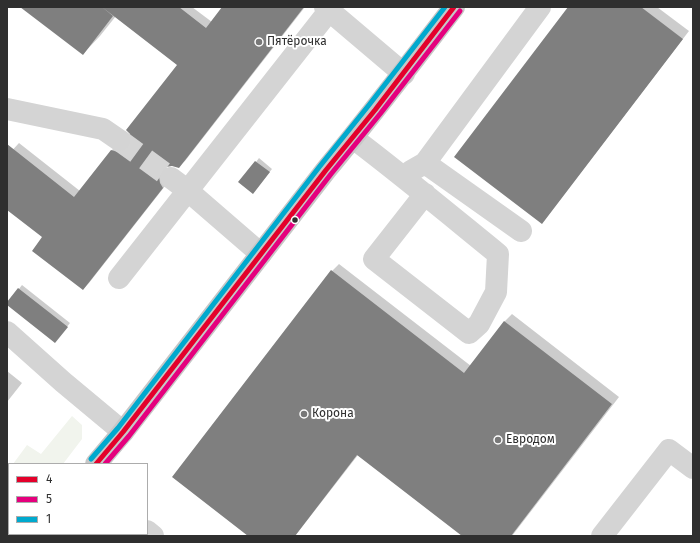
<!DOCTYPE html>
<html>
<head>
<meta charset="utf-8">
<style>
	body { margin:0 }
	#map { position:relative; width:700px; height:543px; overflow:hidden; background:#fff; font-family:"Fira Sans",sans-serif }
	canvas { display:block }
	.frame { position:absolute; inset:0; border:8px solid #2f2f2f; pointer-events:none }
	.legend { position:absolute; left:8px; top:463px; width:140px; height:72px; box-sizing:border-box; background:#fff; border:1px solid #acacac; margin:0; padding:5px 7px; list-style:none; font-size:12px; color:#2f2f2f }
	.legend li { display:flex; align-items:center; gap:8px; height:20px }
	.legend b { width:20px; border:1px solid #acacac }
</style>
</head>
<body>
<div id="map">
<canvas width="700" height="543"></canvas>
<div class="frame"></div>
<ul class="legend">
<li><b style="height:5px;background:#e4002b"></b>4</li>
<li><b style="height:5px;background:#e5007d"></b>5</li>
<li><b style="height:5px;background:#00a9ce"></b>1</li>
</ul>
</div>
<script>
const context = document.querySelector('canvas').getContext('2d');
context.lineJoin = 'round';
function fillPath(path, color) {
  context.fillStyle = color;
  context.fill(path, 'evenodd');
}
function stroke(path, color, width, dash) {
  context.strokeStyle = color;
  context.lineWidth = width;
  context.lineCap = dash ? 'butt' : 'round';
  context.setLineDash(dash || []);
  context.stroke(path);
}
function write(font, color, halo, rows, align = 'center') {
  context.font = font + ' "Fira Sans",sans-serif';
  context.lineWidth = 4;
  context.setLineDash([]);
  context.textBaseline = 'middle';
  context.strokeStyle = halo;
  context.fillStyle = color;
  for (const [text, x, y, turn = 0] of rows) {
    context.save();
    context.translate(x, y);
    context.rotate((+turn || 0) * Math.PI / 180);
    context.textAlign = isNaN(turn) ? turn : align;
    if (halo) context.strokeText(text, 0, 0);
    context.fillText(text, 0, 0);
    context.restore();
  }
}
fillPath(new Path2D(`
	M 72,416 L 82,425 L 82,439 L 63,464 L 13,464 L 27,445 L 41,454 Z`), '#f1f4ed');
fillPath(new Path2D(`
	M 22,7 L 192,7 L 212,22 L 223,7 L 305,7 L 185,161 L 178,167 L 172,165 L 166,166 L 164,170 L 169,181 L 89,283 L 83,289 L 44,237 L 7,208 L 7,156 L 19,143 L 80,191 L 112,150 L 118,144 L 125,147 L 131,146 L 178,65 L 116,16 L 100,36 L 83,54 Z
	M 569,7 L 657,7 L 689,31 L 548,215 Z
	M 259,158 L 272,169 L 256,189 L 256,162 Z
	M 339,264 L 471,366 L 505,321 L 512,314 L 619,397 L 512,536 L 464,536 L 358,455 L 295,536 L 250,536 L 173,477 L 332,271 Z
	M 22,285 L 70,323 L 58,338 L 7,304 Z
	M 7,371 L 22,383 L 7,402 Z`), '#0003');
fillPath(new Path2D(`
	M 20,7 L 102,7 L 113,16 L 83,55 Z
	M 102,7 L 179,7 L 206,28 L 222,7 L 304,7 L 179,168 L 172,166 L 166,167 L 161,170 L 159,177 L 160,183 L 163,188 L 83,290 L 32,251 L 42,237 L 7,210 L 7,144 L 74,197 L 111,150 L 118,152 L 125,151 L 129,147 L 131,141 L 130,134 L 126,130 L 177,65 Z
	M 568,7 L 641,7 L 683,39 L 542,224 L 454,157 Z
	M 255,161 L 270,172 L 253,194 L 238,182 Z
	M 331,270 L 464,373 L 504,321 L 612,404 L 511,536 L 462,536 L 357,455 L 295,536 L 248,536 L 172,477 Z
	M 18,288 L 68,327 L 55,343 L 7,305 L 7,302 Z`), '#7f7f7f');
stroke(new Path2D(`
	M 119,140 L 171,178`), '#d5d5d5', 22, [22, 11]);
stroke(new Path2D(`
	M 325,7 L 404,74
	M 7,109 L 103,129 L 119,140
	M 353,138 C 402,175 450,215 498,254 L 496,292 L 479,324 L 469,333 L 374,259 L 425,194
	M 425,163 L 540,7
	M 411,171 L 425,163 L 521,231
	M 171,178 L 187,190 L 261,254
	M 119,278 L 332,7
	M 7,332 L 63,382 L 123,432
	M 147,531 L 153,536
	M 602,536 L 669,450 L 693,468`), '#d4d4d4', 22);
stroke(new Path2D(`
	M 96,464 L 123,432 L 326,170 C 370,117 412,62 454,7
	M 39,536 L 41,534`), '#c7c7c7', 22);
stroke(new Path2D(`
	M 96,464 L 123,432 L 326,170 L 375,110 L 454,7`), '#e4002b', 5);
stroke(new Path2D(`
	M 105,464 L 129,436 L 331,174 L 380,114 L 460,11`), '#e5007d', 5);
stroke(new Path2D(`
	M 91,459 L 118,428 L 320,166 L 369,105 L 445,7`), '#00a9ce', 5);
for (const [x, y, r, color] of [
	[259,42,4,"#787878"],
	[295,220,3.5,"#2f2f2f"],
	[304,414,4,"#787878"],
	[498,440,4,"#787878"]
]) {
  const dot = new Path2D();
  dot.arc(x, y, r, 0, 2 * Math.PI);
  context.fillStyle = color;
  context.fill(dot);
  stroke(dot, '#fff', 1.5);
}
write('12px', '#2f2f2f', '#fff', [
	["Пятёрочка",267,42],
	["Корона",312,414],
	["Евродом",506,440]
], 'left');
</script>
</body>
</html>
